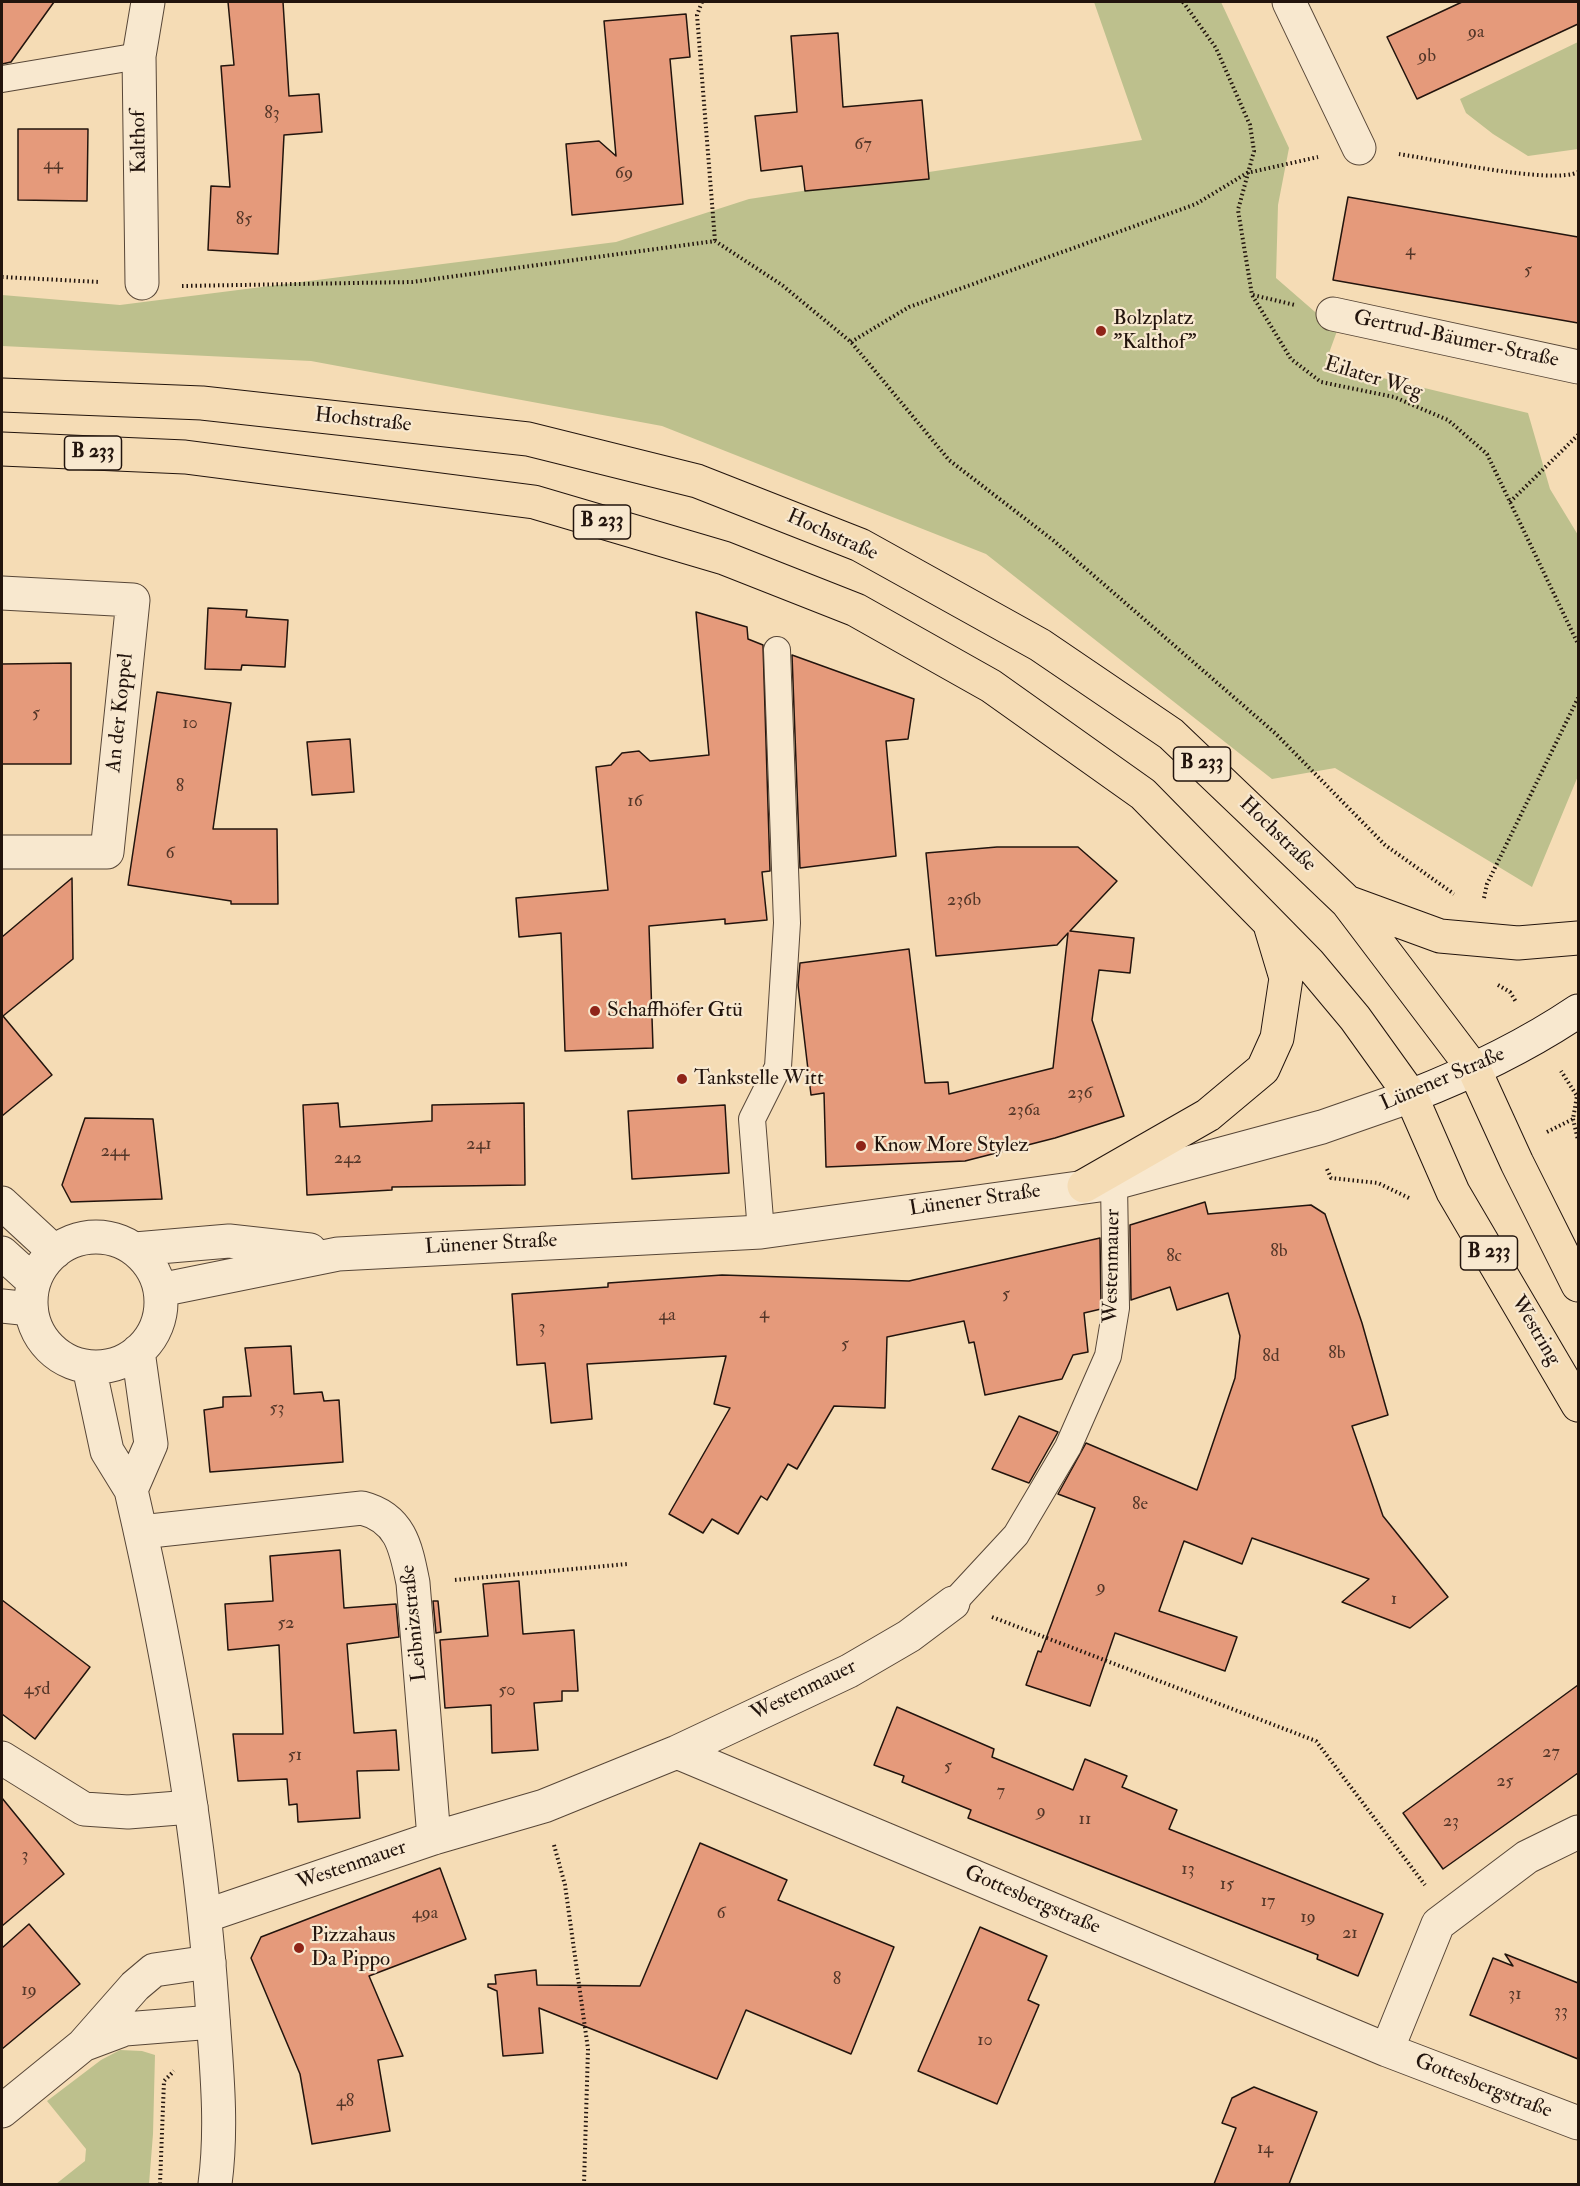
<!DOCTYPE html>
<html>
<head>
<meta charset="utf-8">
<style>
	body { margin:0 }
	#map { position:relative; width:1580px; height:2186px; overflow:hidden; background:#f5dcb5; font-family:"IM FELL Double Pica",serif }
	canvas { display:block }
	.frame { position:absolute; inset:0; border:3px solid #22140d; pointer-events:none }
</style>
</head>
<body>
<div id="map">
<canvas width="1580" height="2186"></canvas>
<div class="frame"></div>
</div>
<script>
const context = document.querySelector('canvas').getContext('2d');
context.lineJoin = 'round';
function fillPath(path, color) {
  context.fillStyle = color;
  context.fill(path, 'evenodd');
}
function stroke(path, color, width, dash) {
  context.strokeStyle = color;
  context.lineWidth = width;
  context.lineCap = dash ? 'butt' : 'round';
  context.setLineDash(dash || []);
  context.stroke(path);
}
function write(font, color, halo, rows, align = 'center') {
  context.font = font + ' "IM FELL Double Pica",serif';
  context.lineWidth = 4.5;
  context.setLineDash([]);
  context.textBaseline = 'middle';
  context.strokeStyle = halo;
  context.fillStyle = color;
  for (const [text, x, y, turn = 0] of rows) {
    context.save();
    context.translate(x, y);
    context.rotate((+turn || 0) * Math.PI / 180);
    context.textAlign = isNaN(turn) ? turn : align;
    if (halo) context.strokeText(text, 0, 0);
    context.fillText(text, 0, 0);
    context.restore();
  }
}
fillPath(new Path2D(`
	M 1094,2 L 1221,2 L 1289,148 L 1278,205 L 1276,278 L 1337,331 L 1325,364 L 1528,413 L 1550,489 L 1578,535 L 1578,776 L 1532,887 L 1335,768 L 1272,779 L 986,554 L 662,426 L 311,361 L 2,346 L 2,295 L 120,305 L 616,242 L 749,199 L 1142,140 Z
	M 1578,42 L 1578,149 L 1528,156 L 1493,134 L 1466,113 L 1460,99 Z
	M 120,2050 L 142,2051 L 155,2055 L 153,2134 L 149,2184 L 56,2184 L 85,2161 L 86,2149 L 47,2101 L 101,2060 Z`), '#bdc08d');
const building = new Path2D(`
	M 2,2 L 54,2 L 11,62 L 2,64 Z
	M 228,2 L 283,2 L 289,96 L 319,94 L 322,132 L 284,135 L 278,254 L 208,250 L 211,186 L 230,187 L 221,66 L 234,65 Z
	M 1462,2 L 1578,2 L 1578,24 L 1417,99 L 1387,37 Z
	M 686,14 L 690,57 L 670,59 L 683,204 L 572,215 L 566,144 L 599,141 L 616,156 L 604,21 Z
	M 838,33 L 843,107 L 922,100 L 929,179 L 805,191 L 802,166 L 761,171 L 755,116 L 797,112 L 791,36 Z
	M 18,129 L 88,129 L 87,201 L 18,200 Z
	M 1348,197 L 1578,237 L 1578,323 L 1333,280 Z
	M 208,608 L 247,610 L 246,617 L 288,620 L 285,667 L 242,665 L 241,670 L 205,669 Z
	M 696,612 L 747,627 L 748,639 L 763,645 L 770,871 L 762,872 L 767,920 L 725,924 L 725,919 L 649,926 L 653,1048 L 565,1051 L 561,933 L 519,937 L 516,898 L 608,890 L 596,767 L 611,765 L 622,753 L 639,751 L 650,761 L 709,755 Z
	M 792,655 L 914,699 L 908,739 L 886,741 L 896,856 L 800,868 Z
	M 71,663 L 71,764 L 2,764 L 2,664 Z
	M 157,692 L 231,703 L 213,829 L 277,829 L 278,904 L 231,904 L 231,901 L 128,885 Z
	M 350,739 L 354,792 L 312,795 L 307,742 Z
	M 997,847 L 1078,847 L 1117,881 L 1070,931 L 1134,938 L 1130,973 L 1099,970 L 1092,1020 L 1124,1116 L 1055,1138 L 965,1161 L 826,1167 L 824,1093 L 811,1095 L 798,985 L 800,963 L 909,949 L 925,1083 L 948,1082 L 949,1094 L 1053,1068 L 1068,933 L 1057,945 L 936,956 L 926,853 Z
	M 72,878 L 73,959 L 3,1016 L 52,1075 L 2,1116 L 2,937 Z
	M 338,1103 L 340,1127 L 432,1121 L 432,1105 L 524,1103 L 525,1185 L 392,1187 L 392,1190 L 307,1195 L 303,1105 Z
	M 725,1105 L 729,1173 L 632,1179 L 628,1111 Z
	M 85,1118 L 153,1119 L 162,1199 L 71,1202 L 62,1185 Z
	M 1205,1202 L 1208,1214 L 1311,1205 L 1325,1214 L 1362,1323 L 1388,1415 L 1352,1426 L 1383,1516 L 1448,1597 L 1410,1628 L 1342,1602 L 1369,1579 L 1252,1538 L 1242,1564 L 1184,1541 L 1159,1611 L 1237,1637 L 1225,1671 L 1115,1633 L 1090,1706 L 1026,1685 L 1038,1651 L 1041,1652 L 1095,1508 L 1058,1494 L 1086,1443 L 1197,1490 L 1235,1378 L 1240,1336 L 1228,1293 L 1177,1310 L 1170,1287 L 1131,1300 L 1130,1225 Z
	M 1100,1238 L 1101,1309 L 1084,1313 L 1088,1352 L 1073,1355 L 1062,1379 L 985,1395 L 974,1342 L 969,1343 L 964,1321 L 887,1337 L 885,1408 L 834,1406 L 797,1469 L 788,1464 L 767,1500 L 761,1496 L 738,1534 L 712,1519 L 703,1533 L 669,1514 L 730,1408 L 714,1404 L 726,1356 L 587,1364 L 592,1419 L 551,1423 L 545,1363 L 517,1365 L 512,1294 L 608,1287 L 608,1283 L 722,1275 L 909,1281 Z
	M 291,1346 L 294,1394 L 322,1392 L 324,1401 L 339,1400 L 343,1462 L 210,1472 L 204,1410 L 223,1407 L 223,1397 L 251,1396 L 245,1348 Z
	M 1019,1416 L 1058,1432 L 1029,1483 L 992,1469 Z
	M 340,1550 L 344,1608 L 396,1604 L 399,1637 L 347,1644 L 354,1733 L 396,1730 L 399,1770 L 357,1771 L 360,1818 L 298,1822 L 297,1804 L 289,1805 L 287,1779 L 238,1781 L 233,1734 L 283,1734 L 279,1645 L 228,1650 L 225,1604 L 273,1601 L 270,1556 Z
	M 519,1581 L 523,1634 L 574,1630 L 578,1691 L 562,1691 L 562,1701 L 534,1703 L 538,1750 L 492,1753 L 491,1705 L 445,1708 L 440,1640 L 488,1636 L 483,1584 Z
	M 2,1600 L 90,1667 L 35,1739 L 2,1714 Z
	M 433,1601 L 438,1601 L 441,1632 L 436,1633 Z
	M 1578,1685 L 1578,1773 L 1443,1869 L 1403,1813 Z
	M 897,1707 L 994,1749 L 992,1757 L 1073,1790 L 1085,1759 L 1127,1776 L 1122,1787 L 1177,1810 L 1169,1829 L 1383,1914 L 1358,1976 L 1317,1959 L 1318,1955 L 968,1818 L 971,1810 L 902,1782 L 904,1776 L 874,1765 Z
	M 2,1798 L 64,1874 L 2,1926 Z
	M 700,1843 L 787,1880 L 778,1900 L 894,1947 L 851,2054 L 746,2010 L 717,2079 L 539,2008 L 543,2053 L 503,2056 L 497,1991 L 488,1987 L 488,1984 L 496,1984 L 495,1975 L 536,1970 L 537,1985 L 640,1986 Z
	M 440,1868 L 466,1939 L 369,1976 L 403,2056 L 378,2060 L 390,2131 L 312,2144 L 300,2074 L 251,1958 L 261,1937 Z
	M 29,1924 L 80,1984 L 2,2049 L 2,1948 Z
	M 980,1927 L 1047,1956 L 1028,2000 L 1039,2005 L 997,2104 L 918,2071 Z
	M 1505,1954 L 1578,1983 L 1578,2059 L 1470,2015 L 1493,1958 L 1513,1966 Z
	M 1254,2087 L 1317,2112 L 1289,2184 L 1214,2184 L 1236,2128 L 1222,2123 L 1232,2098 Z`);
fillPath(building, '#e59a7b');
stroke(building, '#22140d', 1.5);
const service = new Path2D(`
	M 2,79 L 139,56
	M 761,1232 L 752,1119 L 778,1067 L 787,923 L 777,650
	M 953,1603 L 1016,1535 L 1068,1447 L 1108,1356 L 1116,1308 L 1114,1183`);
const minor = new Path2D(`
	M 1289,2 L 1359,148
	M 142,283 L 139,56 L 148,2
	M 1333,314 L 1578,367
	M 2,593 L 133,600 L 107,852 L 2,852
	M 2,1306 L 31,1309
	M 141,1532 L 362,1508 C 401,1518 406,1548 413,1583 L 434,1838
	M 677,1752 L 1387,2050 L 1578,2123
	M 2,1758 L 84,1809 L 128,1812 L 191,1807
	M 205,1916 L 434,1838 L 544,1806 L 677,1752 L 849,1671 L 909,1636 L 953,1603
	M 85,2044 L 125,2029 L 213,2022
	M 1387,2050 L 1438,1924 L 1527,1857 L 1578,1832
	M 2,2111 L 83,2045 L 135,1986 L 154,1970 L 209,1962`);
const tertiary = new Path2D(`
	M 2,1203 L 55,1252
	M31 1302a65 65 0 1 1 130 0a65 65 0 1 1-130 0Z
	M 135,1249 L 229,1241 L 310,1250
	M 2,1253 L 34,1282
	M 160,1290 L 338,1254 L 761,1232 L 1114,1183 L 1322,1127 L 1411,1096
	M 89,1367 L 107,1451 L 131,1490 C 170,1659 200,1831 212,2003 C 216,2063 223,2124 215,2184
	M 131,1490 L 151,1444 L 138,1351`);
const secondary = new Path2D(`
	M 1411,1096 C 1470,1073 1526,1046 1578,1011`);
const primary = new Path2D(`
	M 2,395 L 202,403 L 528,439 L 697,481 L 860,545 L 1040,645 L 1171,734 L 1347,902 L 1475,1071 L 1517,1163 L 1578,1285
	M 2,449 L 185,457 L 534,502 L 724,558 L 856,610 L 991,686 L 1143,794 L 1309,963 L 1355,1018 L 1411,1096 L 1453,1192 L 1578,1405
	M 1347,902 L 1440,936 L 1518,943 L 1578,938
	M 1084,1186 L 1208,1115 L 1263,1069 L 1277,1038 L 1286,978 L 1271,928`);
stroke(service, '#574637', 28);
stroke(minor, '#574637', 35);
stroke(tertiary, '#574637', 35);
stroke(secondary, '#22140d', 35);
stroke(primary, '#22140d', 35);
stroke(new Path2D(`
	M 702,2 L 697,15 L 715,241
	M 1183,2 L 1216,48 L 1250,125 L 1254,151 L 1238,210 L 1252,295 L 1291,359 L 1321,382 L 1394,397 L 1448,420 L 1487,454 L 1578,644
	M 1399,154 C 1432,159 1554,185 1578,172
	M 2,277 L 100,282
	M 182,286 L 412,282 L 715,241 L 782,285 L 851,342 L 949,460 L 1054,541 L 1275,733 L 1385,845 L 1454,894
	M 1253,295 L 1295,305
	M 851,342 L 909,307 L 1196,204 L 1247,173 L 1318,157
	M 1510,502 L 1578,435
	M 1484,898 L 1487,884 L 1578,698
	M 1498,985 L 1510,992 L 1516,1002
	M 1573,1119 L 1578,1140
	M 1547,1132 L 1573,1119 L 1577,1096 L 1561,1071
	M 1327,1169 L 1331,1178 L 1378,1183 L 1411,1199
	M 455,1580 L 627,1564
	M 992,1617 L 1316,1741 L 1425,1885
	M 554,1845 L 565,1885 L 588,2049 L 584,2184
	M 160,2184 L 164,2081 L 174,2071`), '#22140d', 4, [1.5, 3]);
stroke(service, '#f8e8cf', 26);
stroke(minor, '#f8e8cf', 33);
stroke(tertiary, '#f8e8cf', 33);
stroke(secondary, '#f8e8cf', 33);
stroke(primary, '#f5dcb5', 33);
for (const [x, y, r, color] of [
	[1101,331,6,"#8f2418"],
	[595,1011,6,"#8f2418"],
	[682,1079,6,"#8f2418"],
	[861,1146,6,"#8f2418"],
	[299,1948,6,"#8f2418"]
]) {
  const dot = new Path2D();
  dot.arc(x, y, r, 0, 2 * Math.PI);
  context.fillStyle = color;
  context.fill(dot);
  stroke(dot, '#f8e8cf', 2);
}
write('18px', '#533628', null, [
	["9a",1476,33],
	["9b",1427,57],
	["83",272,114],
	["67",863,145],
	["44",53,165],
	["69",624,174],
	["85",244,220],
	["4",1410,251],
	["5",1528,271],
	["5",36,714],
	["10",190,724],
	["8",180,787],
	["16",635,802],
	["6",170,854],
	["236b",964,901],
	["236",1080,1094],
	["236a",1024,1111],
	["241",479,1145],
	["244",115,1152],
	["242",348,1159],
	["8b",1279,1252],
	["8c",1174,1257],
	["5",1006,1295],
	["4",764,1314],
	["4a",667,1316],
	["3",542,1328],
	["5",845,1345],
	["8b",1337,1354],
	["8d",1271,1357],
	["53",277,1409],
	["8e",1140,1505],
	["9",1101,1588],
	["1",1394,1600],
	["52",286,1624],
	["45d",37,1690],
	["50",507,1691],
	["27",1551,1753],
	["51",295,1756],
	["5",948,1767],
	["25",1505,1782],
	["7",1001,1792],
	["9",1041,1812],
	["11",1085,1820],
	["23",1451,1822],
	["3",25,1856],
	["13",1188,1870],
	["15",1227,1885],
	["17",1268,1902],
	["49a",425,1914],
	["6",721,1914],
	["19",1308,1918],
	["21",1350,1934],
	["8",837,1980],
	["19",29,1991],
	["31",1515,1995],
	["33",1561,2012],
	["10",985,2041],
	["48",345,2102],
	["14",1265,2149]
]);
for (const [x, y, w] of [
	[93,453,57],
	[602,522,57],
	[1202,764,57],
	[1489,1253,57]
]) {
  const box = new Path2D();
  box.roundRect(x - w / 2, y - 17, w, 34, 4.5);
  context.fillStyle = '#f8e8cf';
  context.fill(box);
  stroke(box, '#22140d', 1.5);
}
write('bold 20px', '#22140d', null, [
	["B 233",93,453],
	["B 233",602,522],
	["B 233",1202,764],
	["B 233",1489,1253]
]);
write('21px', '#22140d', '#f8e8cf', [
	["Kalthof",140,142,-91],
	["Gertrud-Bäumer-Straße",1456,340,12],
	["Eilater Weg",1373,379,17],
	["Hochstraße",363,421,6],
	["Hochstraße",832,536,24],
	["An der Koppel",121,713,-84],
	["Hochstraße",1277,835,44],
	["Lünener Straße",1443,1080,-23],
	["Lünener Straße",975,1201,-8],
	["Lünener Straße",491,1245,-3],
	["Westenmauer",1113,1266,-89],
	["Westring",1535,1331,59],
	["Leibnizstraße",415,1623,-96],
	["Westenmauer",804,1691,-26],
	["Westenmauer",352,1866,-19],
	["Gottesbergstraße",1032,1901,23],
	["Gottesbergstraße",1483,2087,21]
]);
write('21px', '#22140d', '#f8e8cf', [
	["Bolzplatz",1113,319],
	["\"Kalthof\"",1113,343],
	["Schaffhöfer Gtü",607,1011],
	["Tankstelle Witt",694,1079],
	["Know More Stylez",873,1146],
	["Pizzahaus",311,1936],
	["Da Pippo",311,1960]
], 'left');
</script>
</body>
</html>
